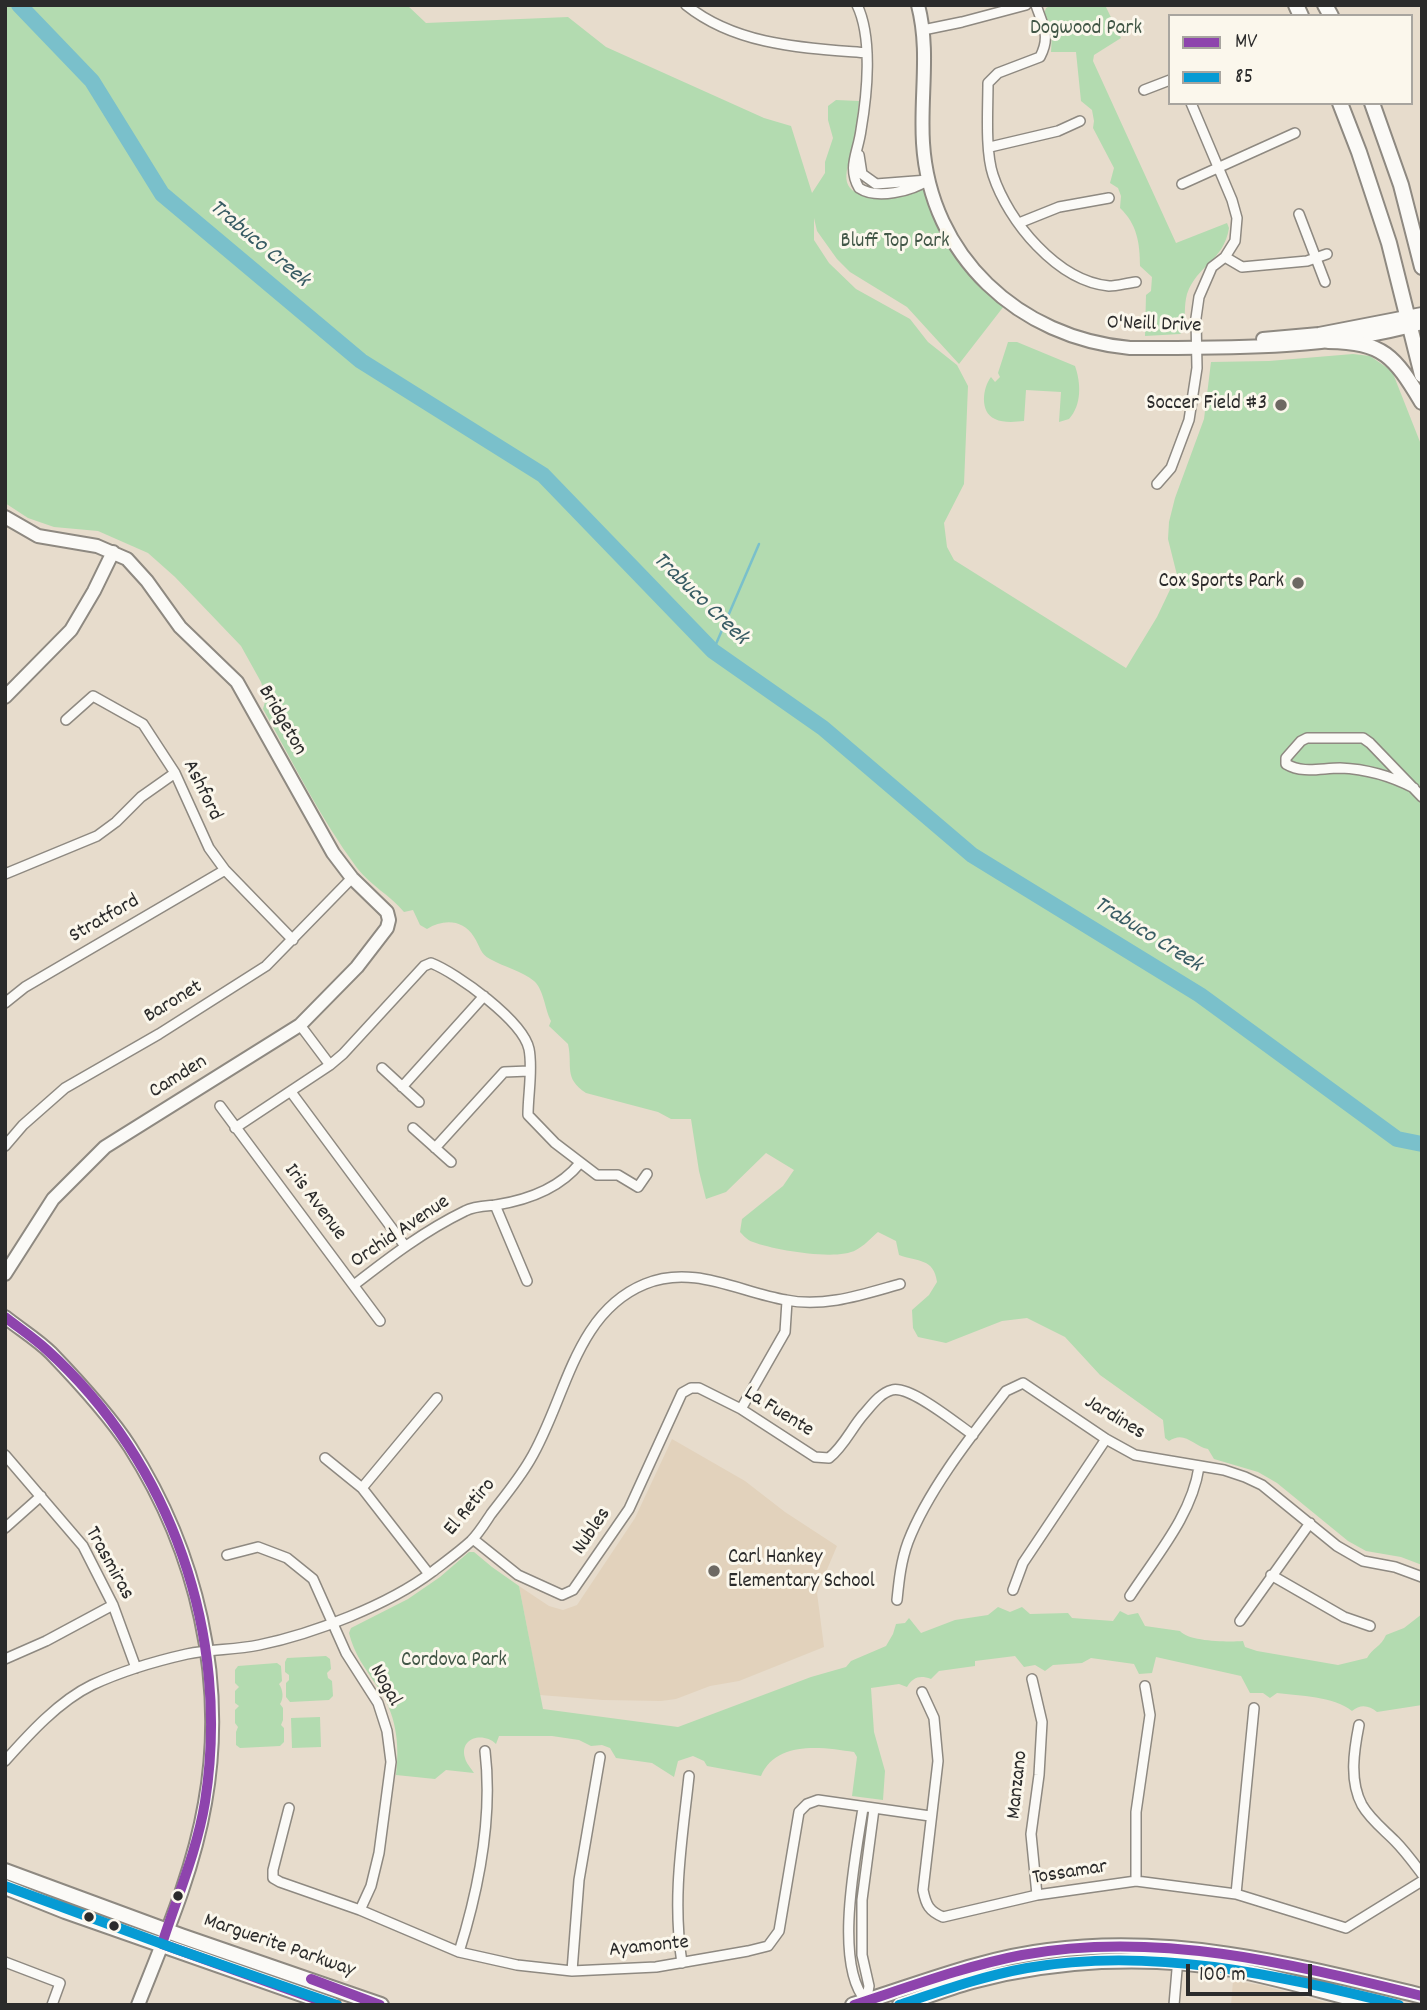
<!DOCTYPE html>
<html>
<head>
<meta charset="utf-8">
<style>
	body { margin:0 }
	#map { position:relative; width:1427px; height:2010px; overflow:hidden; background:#e7dccc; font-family:Dekko,sans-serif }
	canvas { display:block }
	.frame { position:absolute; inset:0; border:7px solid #2b2b2b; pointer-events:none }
	.legend { position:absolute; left:1168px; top:14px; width:245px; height:91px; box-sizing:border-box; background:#fbf7ec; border:2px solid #a8a59f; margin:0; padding:9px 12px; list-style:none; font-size:21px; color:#2b2b2b }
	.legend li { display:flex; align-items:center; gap:14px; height:35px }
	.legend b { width:35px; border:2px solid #a8a59f }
	.scale { position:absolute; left:1186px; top:1964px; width:126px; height:32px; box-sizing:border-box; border:4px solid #2b2b2b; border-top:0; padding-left:9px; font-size:21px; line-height:24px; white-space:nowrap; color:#2b2b2b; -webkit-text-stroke:5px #fbf7ec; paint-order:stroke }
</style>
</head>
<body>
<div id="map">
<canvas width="1427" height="2010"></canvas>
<div class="frame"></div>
<ul class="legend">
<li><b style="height:9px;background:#8e44ad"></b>MV</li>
<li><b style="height:9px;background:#069bd4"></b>85</li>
</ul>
<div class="scale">100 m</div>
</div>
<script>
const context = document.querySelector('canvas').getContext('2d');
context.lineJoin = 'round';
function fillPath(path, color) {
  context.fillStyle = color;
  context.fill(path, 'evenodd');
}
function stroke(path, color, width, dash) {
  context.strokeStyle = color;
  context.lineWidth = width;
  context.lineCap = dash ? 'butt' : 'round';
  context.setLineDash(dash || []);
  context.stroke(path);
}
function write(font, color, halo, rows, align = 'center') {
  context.font = font + ' Dekko,sans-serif';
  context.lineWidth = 6;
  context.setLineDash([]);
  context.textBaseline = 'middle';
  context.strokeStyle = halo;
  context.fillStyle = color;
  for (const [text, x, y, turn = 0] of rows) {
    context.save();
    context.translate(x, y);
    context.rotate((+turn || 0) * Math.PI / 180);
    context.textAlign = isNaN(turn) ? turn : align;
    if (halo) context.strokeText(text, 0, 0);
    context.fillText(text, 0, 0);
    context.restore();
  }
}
fillPath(new Path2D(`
	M 672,1439 L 745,1481 L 785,1512 L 837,1546 L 817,1593 L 824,1647 L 739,1681 L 710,1686 L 676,1699 L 661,1701 L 603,1700 L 540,1695 L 519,1586 L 549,1606 L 563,1610 L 577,1605 L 635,1518 Z
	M 1233,1981 L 1261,1985 L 1335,2005 L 1231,2005 Z`), '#e2d2bc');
fillPath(new Path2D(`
	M 5,5 L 407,5 L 426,23 L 568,17 L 606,47 L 764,118 L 791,126 L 812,193 L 825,173 L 825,162 L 833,138 L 828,120 L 828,106 L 836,100 L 859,101 C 857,116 857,131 854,146 C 849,164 835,190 865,195 L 922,189 L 927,192 L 985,288 L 1004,306 L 959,364 L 907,307 L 850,272 L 837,259 L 817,231 L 814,218 L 814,240 L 829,263 L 856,289 L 910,319 L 928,342 L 957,365 L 968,386 L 964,484 L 944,523 L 947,547 L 954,560 L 1126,668 L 1157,617 L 1177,575 L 1168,539 L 1169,522 L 1175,498 L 1204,419 L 1211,362 L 1269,361 L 1353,354 L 1370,356 L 1392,371 L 1422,447 L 1422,1565 L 1401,1557 L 1366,1551 L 1348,1541 L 1277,1483 L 1258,1472 L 1214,1459 L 1208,1449 C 1193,1446 1185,1430 1169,1441 L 1165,1438 L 1163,1420 L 1100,1375 L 1065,1337 L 1027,1318 L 1002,1321 L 946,1343 L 918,1337 L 913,1328 L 912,1310 L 929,1295 L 937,1282 C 934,1258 918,1262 899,1255 L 896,1241 L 878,1232 C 871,1238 864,1246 856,1250 C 837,1261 774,1250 753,1242 C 747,1240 744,1236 740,1232 L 742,1219 L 783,1186 L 794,1170 L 766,1153 L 726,1192 L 706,1199 L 699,1171 L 691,1119 L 671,1119 L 658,1112 L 586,1093 C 563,1078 573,1066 568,1044 L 549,1026 L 551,1021 C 545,1010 544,990 534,981 C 522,971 504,967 490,959 C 480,954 480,946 474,937 C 463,919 443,919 427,929 L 420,925 L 413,910 L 404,912 C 390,895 371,886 357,868 C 320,818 293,762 263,709 L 266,698 L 261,682 L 241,646 L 175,577 L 148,553 L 98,531 L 54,527 L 28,518 L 5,503 Z
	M 1052,5 L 1105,5 L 1121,38 L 1094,55 L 1093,61 L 1176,243 L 1227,223 L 1229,228 C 1224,261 1197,265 1187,294 C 1184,305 1185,317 1185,329 L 1180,334 L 1145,336 L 1146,295 L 1151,291 L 1152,277 L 1140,266 C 1140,243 1137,224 1120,208 L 1121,196 L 1118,188 L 1110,183 L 1114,168 L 1093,128 L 1094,121 L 1092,110 L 1081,101 L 1076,52 L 1051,52 L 1052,34 L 1043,17 L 1046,8 Z
	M 1008,342 L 1017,342 L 1075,366 C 1081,383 1082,405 1069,419 L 1059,422 L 1061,392 L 1026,390 L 1024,421 C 1015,422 1003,423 995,419 C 979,412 983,387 991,377 L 995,382 L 1000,377 L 998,373 Z
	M 469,1552 L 474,1552 L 492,1567 L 519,1586 L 543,1709 L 678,1727 L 811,1677 L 846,1667 L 851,1661 L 886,1646 L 893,1634 L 896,1624 L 905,1623 L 909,1618 L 921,1633 L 955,1620 L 988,1615 L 998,1607 L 1010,1612 L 1022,1607 L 1030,1614 L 1068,1613 L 1072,1618 L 1113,1621 L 1120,1611 L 1128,1615 L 1138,1613 L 1145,1626 L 1180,1631 C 1189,1642 1229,1642 1243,1641 L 1245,1647 L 1257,1651 L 1338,1665 L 1367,1658 C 1372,1648 1381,1647 1386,1635 L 1404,1628 L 1422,1614 L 1422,1705 L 1377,1712 C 1369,1705 1360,1704 1352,1711 C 1333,1696 1300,1696 1277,1693 L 1270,1698 L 1263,1693 L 1250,1693 L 1241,1676 L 1156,1657 L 1152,1673 L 1139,1674 L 1134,1664 L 1091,1658 L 1082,1663 L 1053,1665 L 1045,1671 L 1035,1665 L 1024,1667 L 1015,1656 L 975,1661 L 975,1666 L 939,1671 L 931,1679 C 920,1675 913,1677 907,1687 L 899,1684 L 871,1688 L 874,1732 L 885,1771 L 883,1800 L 852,1796 L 857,1757 L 854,1752 C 823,1747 776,1740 761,1776 L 707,1766 L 704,1761 L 693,1756 L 678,1761 L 674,1777 L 652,1763 L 616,1758 L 610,1748 L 602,1745 L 591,1746 L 579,1740 L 552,1736 L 499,1736 L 496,1744 C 484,1732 459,1737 465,1758 C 466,1763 471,1768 474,1773 L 446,1770 L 435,1779 L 396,1775 C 400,1743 396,1713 377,1686 C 365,1668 354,1654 349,1633 L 351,1628 L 408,1599 L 440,1577 Z
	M 326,1656 L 330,1659 L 331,1669 L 327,1673 L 328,1678 L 332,1681 L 333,1696 L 329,1700 L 290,1702 L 286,1697 L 286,1683 L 289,1680 L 289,1675 L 285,1672 L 285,1662 L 287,1658 Z
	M 277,1663 L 281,1666 L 282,1681 L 279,1684 C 283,1690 284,1698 280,1704 L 283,1708 L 283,1720 L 281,1725 L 284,1728 L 284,1742 L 280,1746 L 240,1748 L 236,1745 L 236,1732 L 238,1727 L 235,1723 L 235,1710 L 239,1706 L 235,1703 L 235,1691 L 239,1687 L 235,1683 L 235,1670 L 238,1666 Z
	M 320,1717 L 321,1747 L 292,1748 L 291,1718 Z`), '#b3dbb0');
stroke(new Path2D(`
	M 713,651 L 759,544`), '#7ac0cb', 2.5);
stroke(new Path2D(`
	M 19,5 L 92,81 L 162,194 L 361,361 L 543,475 L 713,651 L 823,728 L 972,855 L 1200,995 L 1397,1139 L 1422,1144`), '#7ac0cb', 16);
const street = new Path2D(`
	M 686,5 C 737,46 805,48 867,53
	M 857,5 C 873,38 867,95 861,130 C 858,153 847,167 859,188 C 877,200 912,191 928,180
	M 1036,5 C 1043,26 1051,36 1040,57 L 998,73 L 988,83 C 988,109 985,151 993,175 C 1008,221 1057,281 1109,286 C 1117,286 1127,283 1136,282
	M 923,30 L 962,22 L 1026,5
	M 1144,90 L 1170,80
	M 990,147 L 1058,131 L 1080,121
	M 859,155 L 862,174 L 876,184 L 928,180
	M 1182,184 L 1295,133
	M 1299,214 L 1325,282
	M 1019,223 L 1059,207 L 1109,198
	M 1225,257 L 1242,267 L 1307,261 L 1327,254
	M 1157,484 L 1171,468 L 1189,420 L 1197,368 L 1196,318 L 1199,297 L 1212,267 L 1225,257 L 1235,241 L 1237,218 L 1232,200 L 1191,103
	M 66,720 L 93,696 L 143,724 L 175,773 L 209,848 L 225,870 L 293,940
	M 1414,788 C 1391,776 1366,769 1340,768 C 1321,768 1303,774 1286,764 L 1286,758 L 1301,741 L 1307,738 L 1363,738 L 1370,743 L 1422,797
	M 5,874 L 97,836 L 116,822 L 141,797 L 175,773
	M 5,1003 L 25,987 L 225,870
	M 300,1025 L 330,1065
	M 382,1068 L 419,1102
	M 402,1087 L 484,996
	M 291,1092 L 405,1246
	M 220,1106 L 380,1321
	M 235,1128 L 330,1065 L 343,1054 L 424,966 L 431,963 C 457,973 523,1021 529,1049 C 533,1069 528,1094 528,1115 L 555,1143 L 597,1175 L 618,1175 L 638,1187 L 647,1174
	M 413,1128 L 451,1162
	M 5,1146 L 23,1125 L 65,1088 L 159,1034 L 266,966 L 352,878
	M 435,1148 L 504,1072 L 529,1071
	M 495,1205 L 527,1281
	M 354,1285 C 390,1257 424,1231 465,1211 C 474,1206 486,1206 496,1205 C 527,1200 560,1188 580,1163
	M 741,1409 L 785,1332 L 787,1301
	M 5,1455 L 83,1546 L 113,1605 L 136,1668
	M 325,1458 L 362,1488 L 429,1574
	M 362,1488 L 437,1398
	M 5,1528 L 41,1496
	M 473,1539 L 518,1575 L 562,1595 L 573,1590 L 629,1509 L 682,1393 L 691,1388 L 699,1388 L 741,1409 L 815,1457 L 829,1458 C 844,1446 851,1429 863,1415 C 871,1406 880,1393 892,1390 C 910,1385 957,1424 973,1435
	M 227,1555 L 258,1547 L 287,1558 L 313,1579 L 346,1653 L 378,1703 L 387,1731 L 391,1762 L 379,1853 L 371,1886 L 360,1910
	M 1271,1575 L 1344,1617 L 1370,1626
	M 1013,1590 L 1023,1563 L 1106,1439
	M 1130,1596 C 1156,1556 1192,1515 1199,1467
	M 897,1600 C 899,1580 901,1561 908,1542 C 928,1490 972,1435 1006,1391 L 1023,1383 L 1106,1439 L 1135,1455 L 1224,1470 L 1245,1477 L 1262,1485 L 1337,1546 L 1363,1561 L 1395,1567 L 1422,1577
	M 1240,1621 L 1310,1523
	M 5,1659 L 46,1641 L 113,1605
	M 1032,1679 L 1042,1722 L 1039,1775 L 1031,1834 L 1037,1895
	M 922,1692 L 934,1718 L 938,1761 L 923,1890 C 926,1905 929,1911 943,1917 L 1037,1895 L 1136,1881 L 1236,1894 L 1346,1928 L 1422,1881
	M 1359,1725 C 1354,1750 1349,1781 1362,1805 C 1370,1819 1383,1829 1395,1841 C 1405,1851 1413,1862 1422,1874
	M 5,1761 C 29,1734 59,1701 92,1685 C 122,1671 156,1661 187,1654 C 211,1649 235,1650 259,1645 C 313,1634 388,1605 432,1572 C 445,1562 459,1552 471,1541 C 479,1533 485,1523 491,1514 C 504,1497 519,1479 530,1460 C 566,1400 574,1313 645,1284 C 693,1264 739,1292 786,1300 C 824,1308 864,1294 900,1284
	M 289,1808 L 273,1870 L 273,1878 L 280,1882 L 360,1910 L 459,1952 L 517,1965 L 572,1971 L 656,1967 L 748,1951 L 768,1946 L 779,1931 L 799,1812 L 807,1804 L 818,1800 L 930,1816
	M 863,1808 C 856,1855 833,1964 866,2001
	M 1136,1881 L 1136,1812 L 1150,1715 L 1145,1686
	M 1236,1894 L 1254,1708
	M 459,1952 C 479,1888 493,1818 485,1751
	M 5,1962 L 60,1983 L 52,2005
	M 682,1963 C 672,1898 682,1841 689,1776
	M 572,1971 L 579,1880 L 600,1757
	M 866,2003 L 869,1986 L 862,1955 L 862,1900 L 874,1809
	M 1174,2005 L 1178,1958`);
const secondary = new Path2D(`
	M 918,5 C 930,51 920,96 923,143 C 930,256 1019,338 1130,348 C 1227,348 1327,350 1422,323
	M 1263,339 L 1319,334 L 1422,314
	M 5,517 L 38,536 L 97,546 L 127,559 L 147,581 L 180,627 L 237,682 L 333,853 L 352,878 L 387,912 L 389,920 L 387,928 L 357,967 L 300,1025 L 105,1147 L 53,1199 L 5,1274
	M 5,697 L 71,630 L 94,591 L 113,552
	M 5,1317 C 20,1329 38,1340 51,1353 C 77,1380 110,1416 130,1447 C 197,1552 227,1680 205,1803 C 193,1873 164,1939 138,2005`);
const primary = new Path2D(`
	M 1296,5 L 1301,16
	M 1325,5 L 1331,16
	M 1340,103 L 1359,152 L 1389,243 L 1422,375
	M 1372,103 L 1401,185 L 1422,267
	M 1328,341 C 1384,342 1394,356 1422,402
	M 5,1871 L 181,1936 L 381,2005
	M 5,1887 L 65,1911 L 333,2005
	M 853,2005 C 918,1985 981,1959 1048,1951 C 1176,1934 1298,1966 1422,1996
	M 900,2005 C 924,1997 947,1988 972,1981 C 1055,1959 1147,1954 1232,1969 C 1281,1978 1329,1993 1378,2005`);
stroke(street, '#8e8981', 12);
stroke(secondary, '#8e8981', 16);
stroke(primary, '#8e8981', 18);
stroke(street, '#fbfaf7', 9);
stroke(secondary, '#fbfaf7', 12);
stroke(primary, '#fbfaf7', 14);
stroke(new Path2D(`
	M 5,1317 C 19,1328 34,1338 47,1350 C 172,1463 231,1636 205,1802 C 197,1851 177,1897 162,1944 L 332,2005
	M 311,1979 L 380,2005
	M 854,2005 C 909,1987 965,1966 1022,1955 C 1157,1930 1292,1964 1422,1996`), '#8e44ad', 10);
stroke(new Path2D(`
	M 5,1886 L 176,1949 L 337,2005
	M 899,2005 C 941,1991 983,1976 1027,1968 C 1152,1946 1277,1975 1399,2005`), '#069bd4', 10);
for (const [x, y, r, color] of [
	[1281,405,7,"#6d6963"],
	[1298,583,7,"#6d6963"],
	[714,1571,7,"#6d6963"],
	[178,1896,6,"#2b2b2b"],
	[89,1917,6,"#2b2b2b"],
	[114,1926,6,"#2b2b2b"]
]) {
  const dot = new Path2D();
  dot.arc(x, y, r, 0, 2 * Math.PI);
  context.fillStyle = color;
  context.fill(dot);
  stroke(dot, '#fbf7ec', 2.5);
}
write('21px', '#425747', '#fbf7ec', [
	["Dogwood Park",1086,30],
	["Bluff Top Park",895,243],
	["Cordova Park",454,1662]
]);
write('21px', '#2b2b2b', '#fbf7ec', [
	["O'Neill Drive",1154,326,2],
	["Bridgeton",281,721,60],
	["Ashford",201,791,64],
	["Stratford",105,920,-30],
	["Baronet",174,1003,-31],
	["Camden",179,1078,-32],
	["Iris Avenue",314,1203,53],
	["Orchid Avenue",401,1233,-34],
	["La Fuente",778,1413,32],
	["Jardines",1114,1419,31],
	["El Retiro",471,1508,-50],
	["Nubles",593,1532,-56],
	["Trasmiras",108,1564,61],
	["Nogal",384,1686,61],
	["Manzano",1019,1785,-84],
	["Tossamar",1070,1874,-9],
	["Marguerite Parkway",279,1947,19],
	["Ayamonte",649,1948,-6]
]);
write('21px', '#2b2b2b', '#fbf7ec', [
	["Soccer Field #3",1267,405],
	["Cox Sports Park",1284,583],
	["Carl Hankey",728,1559,"left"],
	["Elementary School",728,1583,"left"]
], 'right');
write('italic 23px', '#375b63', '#fbf7ec', [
	["Trabuco Creek",258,245,40],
	["Trabuco Creek",699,600,44],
	["Trabuco Creek",1147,936,32]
]);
</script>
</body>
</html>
